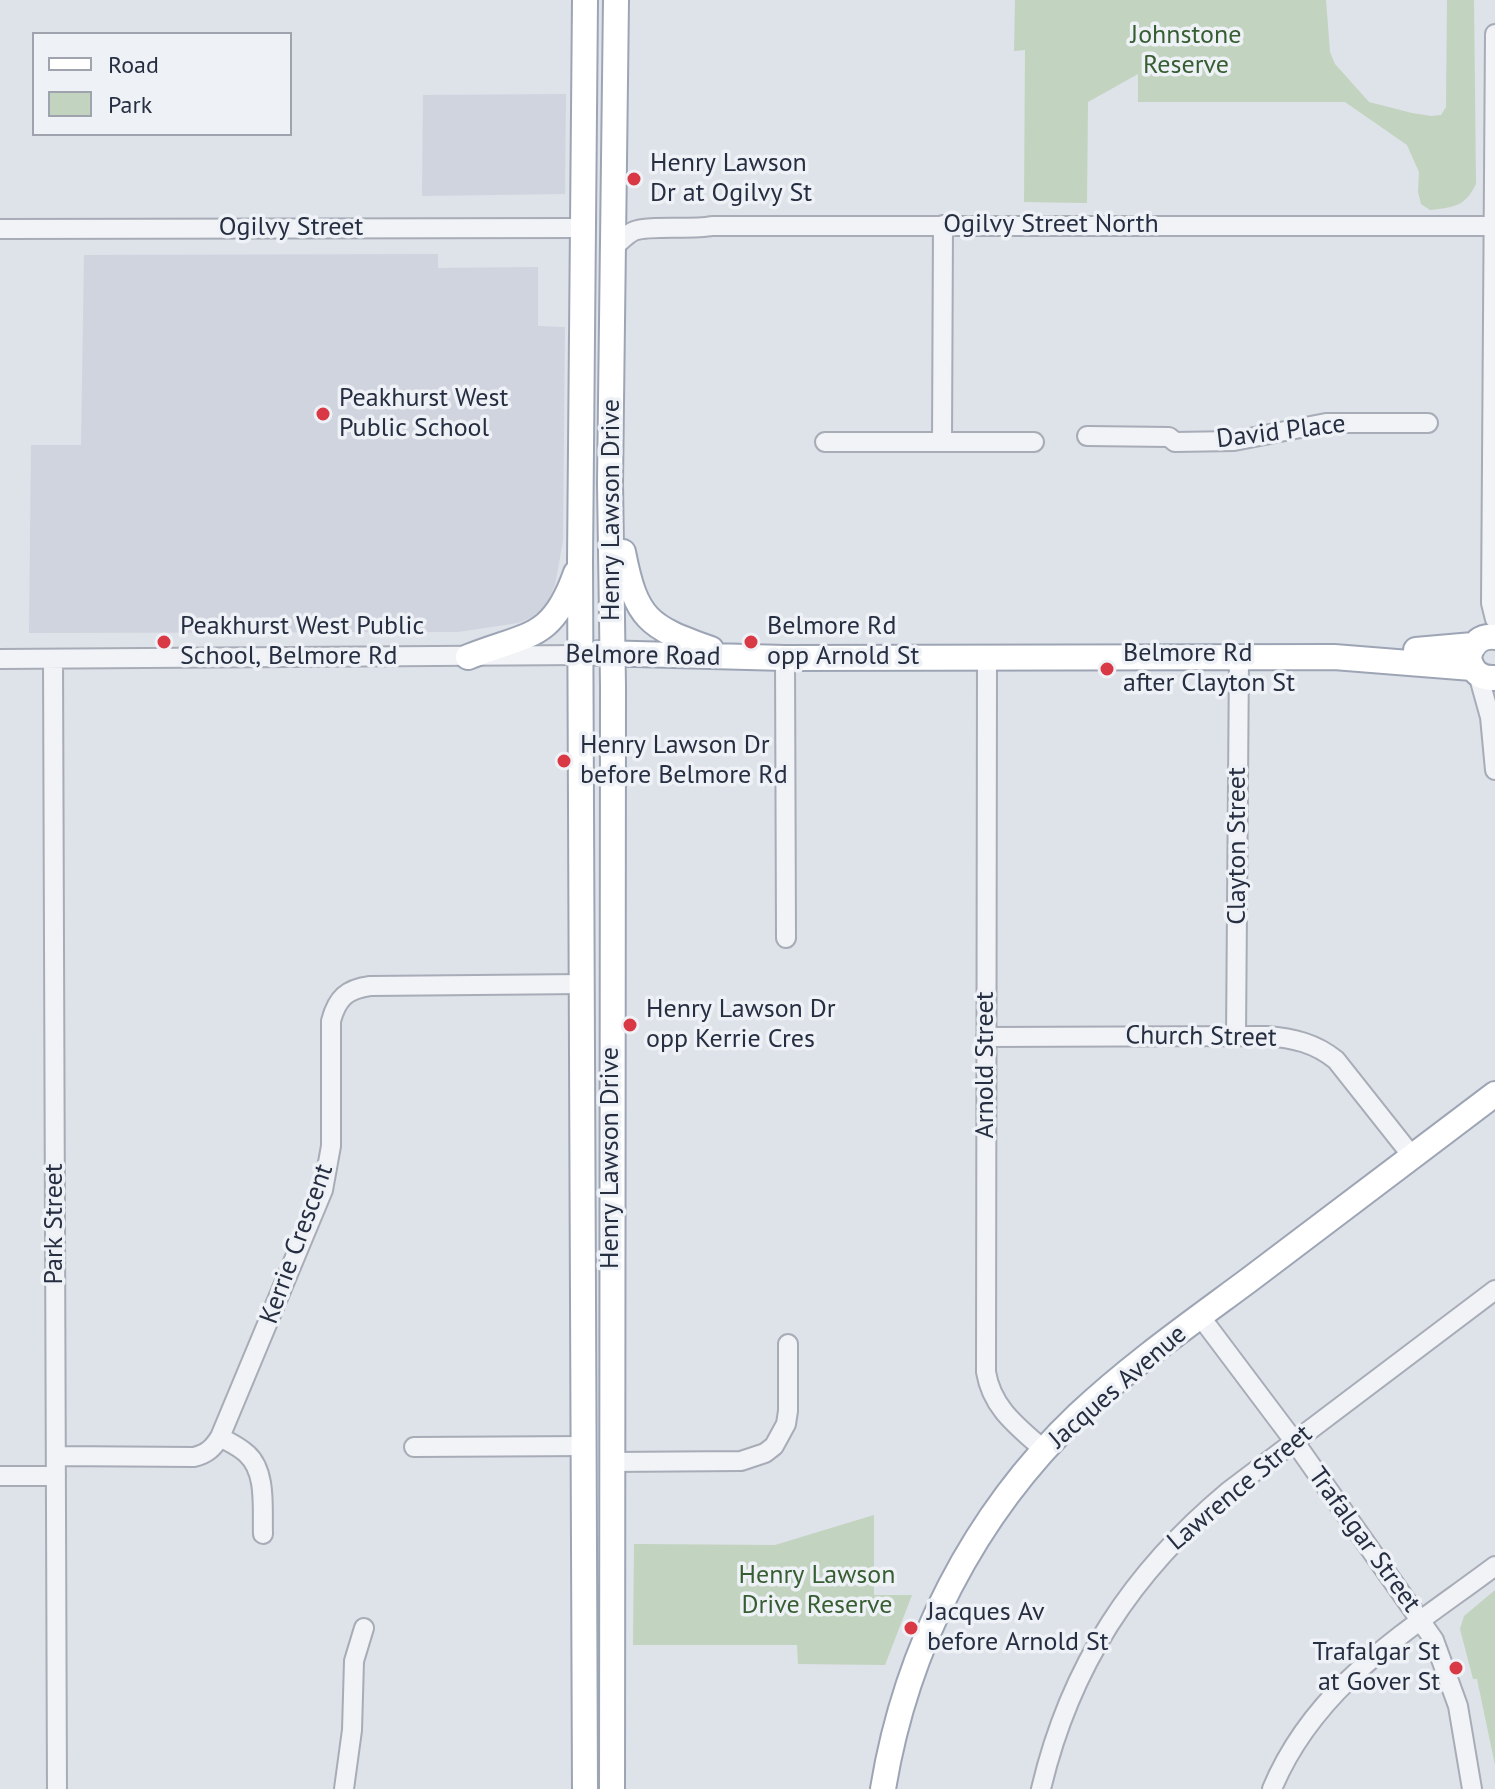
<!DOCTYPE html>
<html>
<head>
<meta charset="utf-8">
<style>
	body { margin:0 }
	#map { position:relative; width:1495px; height:1789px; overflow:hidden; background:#dee2e9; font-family:"PT Sans",sans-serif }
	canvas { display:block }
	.legend { position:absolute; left:32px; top:32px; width:260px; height:104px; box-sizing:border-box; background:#eef1f6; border:2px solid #9ea3ae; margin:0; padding:10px 14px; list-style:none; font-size:24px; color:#262e41 }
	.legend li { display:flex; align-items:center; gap:16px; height:40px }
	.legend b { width:40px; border:2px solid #9ea3ae }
</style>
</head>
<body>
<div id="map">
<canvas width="1495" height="1789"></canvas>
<ul class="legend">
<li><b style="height:10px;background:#fff"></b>Road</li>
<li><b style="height:22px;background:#c2d3bf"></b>Park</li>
</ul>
</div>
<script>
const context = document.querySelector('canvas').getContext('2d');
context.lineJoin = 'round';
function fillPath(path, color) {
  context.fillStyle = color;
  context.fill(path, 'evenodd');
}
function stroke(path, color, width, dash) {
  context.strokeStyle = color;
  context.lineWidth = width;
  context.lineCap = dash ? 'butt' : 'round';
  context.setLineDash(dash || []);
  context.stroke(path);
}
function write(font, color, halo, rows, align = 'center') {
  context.font = font + ' "PT Sans",sans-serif';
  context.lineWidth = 7;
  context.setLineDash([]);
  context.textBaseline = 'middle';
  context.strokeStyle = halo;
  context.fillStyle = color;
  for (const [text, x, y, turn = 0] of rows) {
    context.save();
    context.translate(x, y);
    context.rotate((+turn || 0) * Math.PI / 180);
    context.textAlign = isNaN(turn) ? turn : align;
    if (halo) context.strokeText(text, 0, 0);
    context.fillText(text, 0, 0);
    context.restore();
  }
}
fillPath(new Path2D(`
	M 566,94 L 565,194 L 422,196 L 423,95 Z
	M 438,254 L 438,268 L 538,267 L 538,326 L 565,327 L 563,541 L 555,585 L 547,603 L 535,616 L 518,623 L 458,632 L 29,633 L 31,445 L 81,445 L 84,255 Z`), '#d0d4de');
fillPath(new Path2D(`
	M 1015,0 L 1326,0 L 1330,52 L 1335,64 L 1369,102 L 1412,113 L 1431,116 L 1441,115 L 1446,107 L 1447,0 L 1474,0 L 1476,184 C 1465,207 1454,207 1430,210 L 1421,204 L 1418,192 L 1419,172 L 1407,145 L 1345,102 L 1138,102 L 1138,74 L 1088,102 L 1087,203 L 1024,202 L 1025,50 L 1014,51 Z
	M 874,1515 L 874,1595 L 912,1595 L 885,1665 L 798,1664 L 797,1645 L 633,1645 L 634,1544 L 775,1545 Z
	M 1495,1590 L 1495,1765 L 1477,1679 L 1473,1679 L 1460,1629 L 1464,1616 Z`), '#c2d3bf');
const minor = new Path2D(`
	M 1495,34 L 1491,603 L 1495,619
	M 0,229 L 583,228
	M 614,247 C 620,242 627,234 634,231 C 648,225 692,230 712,226 L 1494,226
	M 1087,436 L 1169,437 L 1175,442 L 1234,441 L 1326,423 L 1428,423
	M 825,442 L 1034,442
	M 942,442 L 943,225
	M 987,657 L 986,1372 C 992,1408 1017,1426 1044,1450
	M 785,658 L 786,938
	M 0,659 L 581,655
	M 53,659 L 57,1789
	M 1478,674 L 1490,717 L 1495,770
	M 1236,1036 L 1239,657
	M 986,1037 L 1266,1036 C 1293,1038 1315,1043 1336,1060 L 1412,1156
	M 1200,1316 L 1294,1441 L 1434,1640 L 1458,1706 L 1472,1789
	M 414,1447 L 585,1446
	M 56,1456 L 194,1457 C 207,1454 213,1448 220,1437
	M 611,1462 L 741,1461 L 765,1453 L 774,1446 L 786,1424 L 788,1411 L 788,1344
	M 0,1476 L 56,1476
	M 263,1534 C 262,1509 267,1472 247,1454 C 240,1447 229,1442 220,1437 L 323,1190 L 331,1146 L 331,1021 C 337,998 347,989 370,986 L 583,984
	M 344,1789 L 352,1730 L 354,1661 L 364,1628
	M 1041,1789 C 1070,1666 1132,1572 1229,1491 L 1495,1290
	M 1272,1789 C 1315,1685 1408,1631 1495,1566`);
const major = new Path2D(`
	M 623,552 C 636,619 648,627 711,649
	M 1495,637 C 1481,635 1472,643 1469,657 C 1471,671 1480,679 1495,678
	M 1416,650 L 1473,645
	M 599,653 L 785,658 L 1334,657 L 1472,668
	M 468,657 C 528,633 552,641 576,573
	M 585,1789 L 580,561 L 585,0
	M 612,1789 L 613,686 L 610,483 L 616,0
	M 883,1789 C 906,1648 974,1514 1078,1415 C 1131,1365 1191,1323 1249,1280 C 1331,1218 1413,1156 1495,1094`);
stroke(minor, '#a7acb7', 22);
stroke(major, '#9da5b5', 28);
stroke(minor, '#f1f3f7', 18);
stroke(major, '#fff', 24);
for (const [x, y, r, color] of [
	[634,179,8,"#d83945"],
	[323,414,8,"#d83945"],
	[164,642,8,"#d83945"],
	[751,642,8,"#d83945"],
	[1107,669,8,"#d83945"],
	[564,761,8,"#d83945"],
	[630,1025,8,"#d83945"],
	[911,1628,8,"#d83945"],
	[1456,1668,8,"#d83945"]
]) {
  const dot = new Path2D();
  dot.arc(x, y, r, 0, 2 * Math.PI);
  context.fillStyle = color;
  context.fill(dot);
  stroke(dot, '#eef1f6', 3);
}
write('26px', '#375e32', '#eef1f6', [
	["Johnstone",1186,36],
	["Reserve",1186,66],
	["Henry Lawson",817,1576],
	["Drive Reserve",817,1606]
]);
write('26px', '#262e41', '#eef1f6', [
	["Henry Lawson",650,164],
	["Dr at Ogilvy St",650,194],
	["Peakhurst West",339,399],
	["Public School",339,429],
	["Peakhurst West Public",180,627],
	["School, Belmore Rd",180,657],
	["Belmore Rd",767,627],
	["opp Arnold St",767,657],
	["Belmore Rd",1123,654],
	["after Clayton St",1123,684],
	["Henry Lawson Dr",580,746],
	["before Belmore Rd",580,776],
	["Henry Lawson Dr",646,1010],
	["opp Kerrie Cres",646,1040],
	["Jacques Av",927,1613],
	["before Arnold St",927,1643],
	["Trafalgar St",1440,1653,"right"],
	["at Gover St",1440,1683,"right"]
], 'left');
write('26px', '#262e41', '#eef1f6', [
	["Ogilvy Street North",1051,225],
	["Ogilvy Street",291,228],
	["David Place",1281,432,-7],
	["Henry Lawson Drive",612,510,-90],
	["Belmore Road",643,656,1],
	["Clayton Street",1238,846,-90],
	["Church Street",1201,1037,1],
	["Arnold Street",986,1065,-90],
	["Henry Lawson Drive",611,1158,-90],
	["Park Street",55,1224,-90],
	["Kerrie Crescent",297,1244,-70],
	["Jacques Avenue",1118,1387,-41],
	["Lawrence Street",1240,1488,-40],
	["Trafalgar Street",1364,1540,54]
]);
</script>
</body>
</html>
